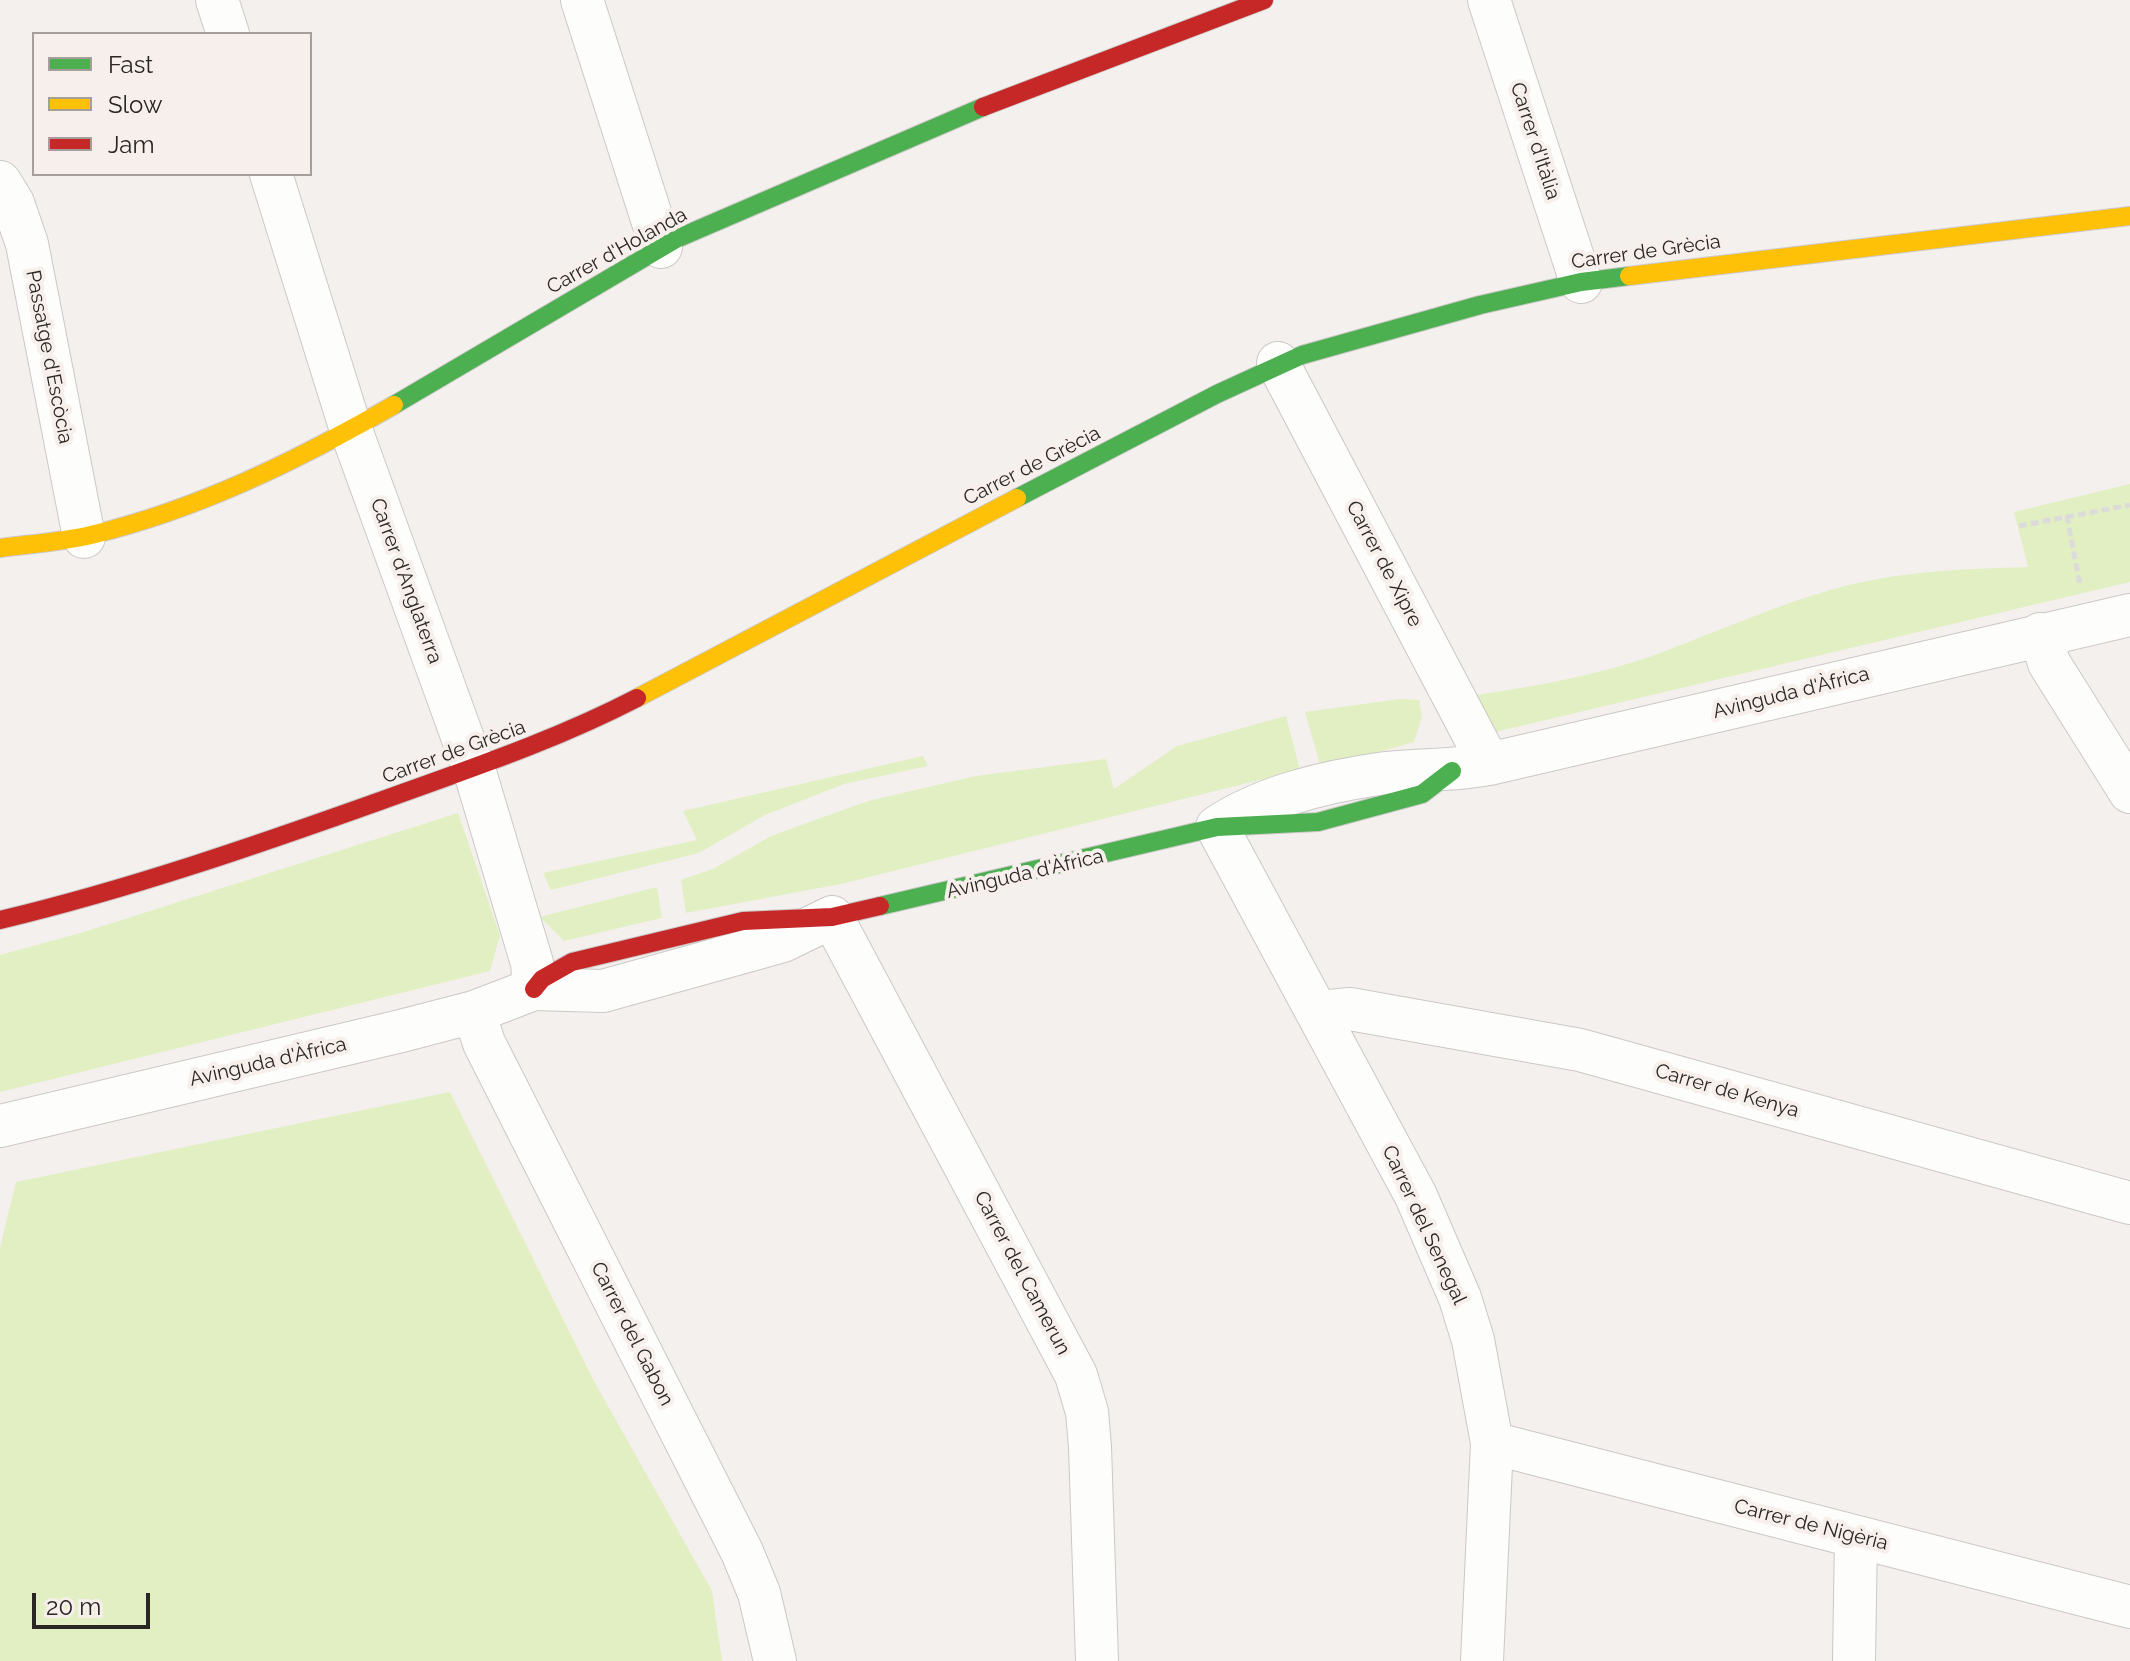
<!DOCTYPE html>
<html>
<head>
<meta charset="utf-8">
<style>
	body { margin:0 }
	#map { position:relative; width:2130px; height:1661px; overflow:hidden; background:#f4f0ee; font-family:Raleway,sans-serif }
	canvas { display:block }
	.legend { position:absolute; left:32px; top:32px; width:280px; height:144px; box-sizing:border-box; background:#f7efeb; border:2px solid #a59f9b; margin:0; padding:10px 14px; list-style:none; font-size:24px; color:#292624 }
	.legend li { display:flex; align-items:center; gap:16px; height:40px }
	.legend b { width:40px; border:2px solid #a59f9b }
	.scale { position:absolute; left:32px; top:1593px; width:118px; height:36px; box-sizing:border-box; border:4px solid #292624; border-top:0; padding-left:10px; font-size:24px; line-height:28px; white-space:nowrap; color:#292624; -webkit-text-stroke:6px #f7efeb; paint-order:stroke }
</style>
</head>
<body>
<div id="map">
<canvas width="2130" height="1661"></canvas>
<ul class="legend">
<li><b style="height:10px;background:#4caf50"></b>Fast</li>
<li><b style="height:10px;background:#ffc107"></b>Slow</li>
<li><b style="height:10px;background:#c62828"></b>Jam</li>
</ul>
<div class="scale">20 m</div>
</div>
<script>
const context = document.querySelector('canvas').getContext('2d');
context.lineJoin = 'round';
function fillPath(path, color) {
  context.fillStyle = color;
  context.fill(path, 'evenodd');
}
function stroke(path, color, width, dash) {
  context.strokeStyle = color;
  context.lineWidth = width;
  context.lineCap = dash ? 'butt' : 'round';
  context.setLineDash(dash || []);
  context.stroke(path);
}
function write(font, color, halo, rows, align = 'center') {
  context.font = font + ' Raleway,sans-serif';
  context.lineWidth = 8;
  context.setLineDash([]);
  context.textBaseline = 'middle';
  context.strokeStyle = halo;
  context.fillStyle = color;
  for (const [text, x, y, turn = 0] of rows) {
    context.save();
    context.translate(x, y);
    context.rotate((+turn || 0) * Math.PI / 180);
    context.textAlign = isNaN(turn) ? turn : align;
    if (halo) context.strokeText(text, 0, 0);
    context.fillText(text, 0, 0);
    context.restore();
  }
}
fillPath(new Path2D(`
	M 2130,484 L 2130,582 L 1491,733 L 1466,696 C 1531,688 1606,674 1668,650 C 1723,629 1777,605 1834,589 C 1897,571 1963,569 2028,567 L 2014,512 Z
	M 1400,699 L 1419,700 L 1422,716 L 1414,742 L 1321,768 L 1305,712 Z
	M 1286,716 L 1300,770 L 841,884 L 686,913 L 681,880 L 713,869 L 771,836 L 868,801 L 976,776 L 1106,759 L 1114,789 L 1177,746 Z
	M 923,756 L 928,766 L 844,784 L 765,815 L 699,853 L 551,890 L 543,873 L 697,840 L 683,811 Z
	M 458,813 L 500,935 L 490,971 L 0,1092 L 0,955 L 84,932 Z
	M 657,887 L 662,918 L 564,941 L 540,917 Z
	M 450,1092 L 594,1381 L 712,1591 L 722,1661 L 0,1661 L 0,1248 L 16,1182 Z`), '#e2efc3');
const street = new Path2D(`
	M 217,0 L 228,34
	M 582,0 L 661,247
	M 1489,0 L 1581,282
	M 271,174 L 351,430 L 474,769 L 532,963 L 534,989
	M 0,182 L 13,203 L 27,244 L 84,537
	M 1278,363 L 1489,764
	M 2040,634 L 2049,663 L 2130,792
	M 474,1012 L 484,1043 L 742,1552 L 759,1593 L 775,1661
	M 1319,1012 L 1350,1009 L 1580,1050 L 2130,1203
	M 0,1126 L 401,1031 L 474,1012 L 534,989 L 603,991 L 783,941 L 832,917 L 1076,1375 L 1087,1412 L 1090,1447 L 1097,1661
	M 1492,1443 L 2130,1607
	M 1482,1661 L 1492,1443 L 1473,1340 L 1460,1298 L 1416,1196 L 1217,827 C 1265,795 1329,781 1385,773 C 1420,769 1454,771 1489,764 L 2130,615
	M 1854,1661 L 1856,1537`);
const fast = new Path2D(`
	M 394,405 L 676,239 L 983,107
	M 1017,498 L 1217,394 L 1302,355 L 1480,305 L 1581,282 L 1629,276
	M 880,906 L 1217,827 L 1318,822 L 1422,794 L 1452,771`);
const slow = new Path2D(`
	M 1629,276 L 2130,216
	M 0,548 C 30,544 62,542 91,535 C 199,509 298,460 394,405
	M 637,698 L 1017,498`);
const jam = new Path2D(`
	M 983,107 L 1264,0
	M 0,920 C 130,889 257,845 383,800 C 469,769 556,740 637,698
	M 534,989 L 542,979 L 572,962 L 743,921 L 832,917 L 880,906`);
stroke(street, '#cbc8c7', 44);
stroke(fast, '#cbc8c7', 20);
stroke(slow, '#cbc8c7', 20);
stroke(jam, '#cbc8c7', 20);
stroke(new Path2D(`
	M 2067,516 L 2080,585
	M 2019,526 L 2130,505`), '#dcdbda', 5, [8, 4]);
stroke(street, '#fdfdfc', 42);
stroke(fast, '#4caf50', 18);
stroke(slow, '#ffc107', 18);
stroke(jam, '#c62828', 18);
write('20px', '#292624', '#f7efeb', [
	["Carrer d'Itàlia",1535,141,72],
	["Carrer d'Holanda",617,251,-29],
	["Carrer de Grècia",1646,252,-8],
	["Passatge d'Escòcia",49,357,79],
	["Carrer de Grècia",1032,466,-27],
	["Carrer de Xipre",1384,564,62],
	["Carrer d'Anglaterra",406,581,70],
	["Avinguda d'Àfrica",1791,693,-14],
	["Carrer de Grècia",454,752,-20],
	["Avinguda d'Àfrica",1025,874,-13],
	["Avinguda d'Àfrica",268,1062,-13],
	["Carrer de Kenya",1727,1091,16],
	["Carrer del Senegal",1424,1225,65],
	["Carrer del Camerun",1022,1273,62],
	["Carrer del Gabon",632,1334,63],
	["Carrer de Nigèria",1811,1525,14]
]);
</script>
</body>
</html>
